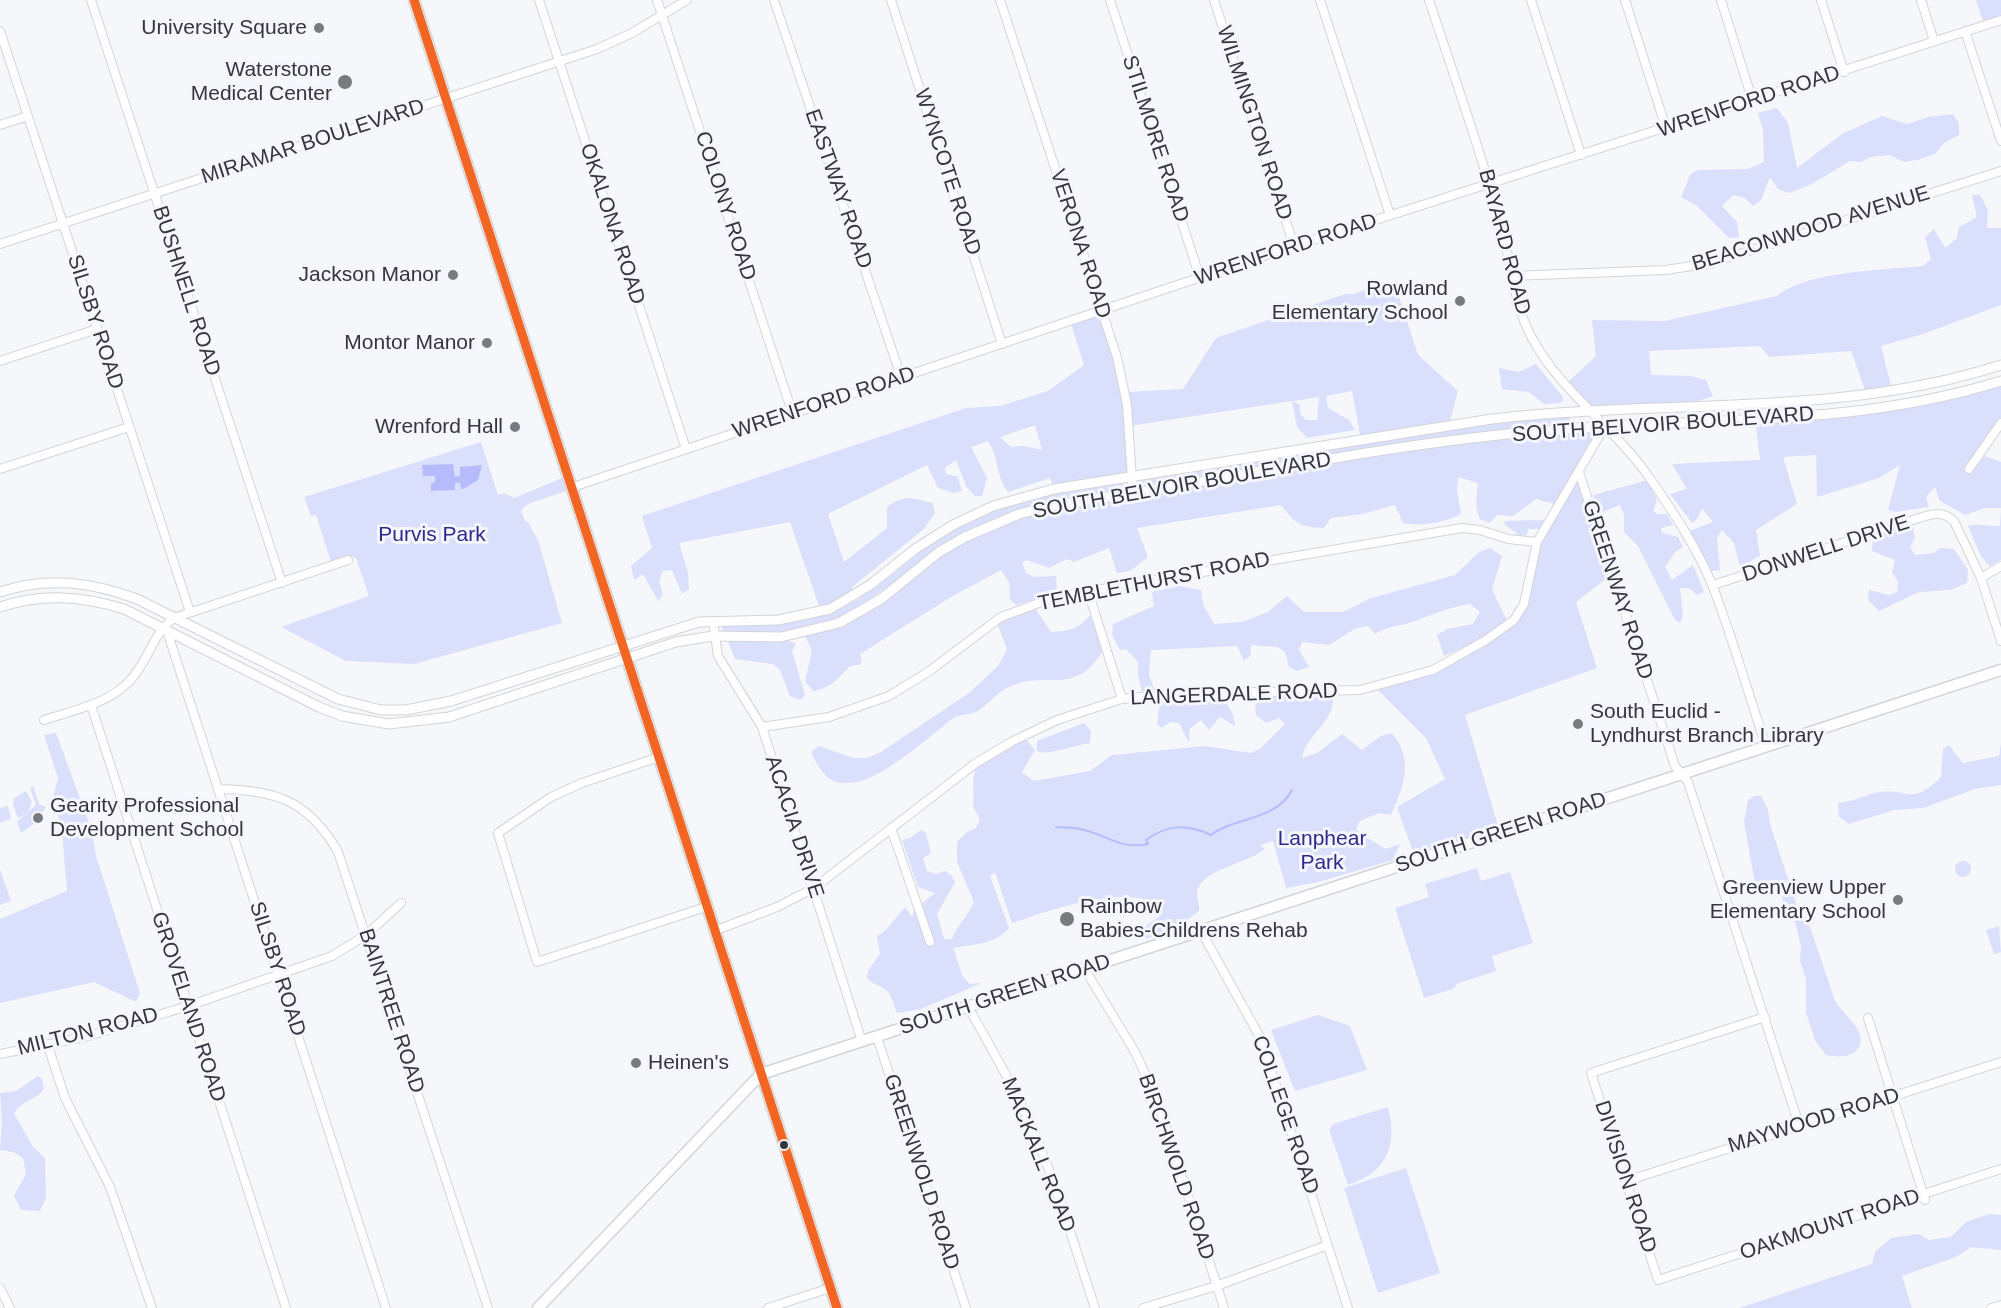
<!DOCTYPE html>
<html>
<head>
<meta charset="utf-8">
<style>
	body { margin:0 }
	canvas { display:block; background:#f6f7fa }
</style>
</head>
<body>
<canvas width="2001" height="1308"></canvas>
<script>
const context = document.querySelector('canvas').getContext('2d');
context.lineJoin = 'round';
function fillPath(path, color) {
  context.fillStyle = color;
  context.fill(path, 'evenodd');
}
function stroke(path, color, width, dash) {
  context.strokeStyle = color;
  context.lineWidth = width;
  context.lineCap = dash ? 'butt' : 'round';
  context.setLineDash(dash || []);
  context.stroke(path);
}
function write(font, color, halo, rows, align = 'center') {
  context.font = font + ' Helvetica,sans-serif';
  context.lineWidth = 6;
  context.setLineDash([]);
  context.textBaseline = 'middle';
  context.strokeStyle = halo;
  context.fillStyle = color;
  for (const [text, x, y, turn = 0] of rows) {
    context.save();
    context.translate(x, y);
    context.rotate((+turn || 0) * Math.PI / 180);
    context.textAlign = isNaN(turn) ? turn : align;
    if (halo) context.strokeText(text, 0, 0);
    context.fillText(text, 0, 0);
    context.restore();
  }
}
fillPath(new Path2D(`
	M 1976,0 L 2001,0 L 2001,15 L 1983,21 Z
	M 1777,108 L 1788,123 L 1797,168 L 1842,134 L 1882,116 L 1907,124 L 1928,117 L 1953,114 L 1959,124 L 1959,135 L 1944,143 L 1935,154 L 1917,160 L 1904,162 L 1889,155 L 1871,157 L 1861,162 L 1850,161 L 1810,185 L 1789,193 L 1778,189 L 1770,177 L 1761,200 L 1753,206 L 1745,198 L 1733,195 L 1722,206 L 1737,222 L 1739,237 L 1729,238 L 1696,205 L 1681,197 L 1690,175 L 1698,170 L 1748,169 L 1764,162 L 1763,130 L 1758,113 Z
	M 1972,195 L 1980,195 L 1988,210 L 1987,228 L 2001,228 L 2001,305 L 1923,334 L 1881,346 L 1891,386 L 1865,390 L 1851,351 L 1769,357 L 1760,346 L 1649,351 L 1651,375 L 1690,376 L 1706,380 L 1713,396 C 1674,410 1632,410 1592,412 L 1566,384 L 1596,356 L 1592,320 L 1665,321 L 1777,296 C 1807,271 1884,270 1923,266 L 1931,259 L 1925,237 L 1934,229 L 1945,248 L 1957,238 L 1959,227 L 1977,217 Z
	M 1394,281 L 1418,355 L 1458,391 L 1449,425 L 1361,440 L 1352,391 L 1326,396 L 1328,408 L 1349,420 L 1355,430 L 1307,438 L 1297,427 L 1292,401 L 1129,426 L 1133,476 L 1054,489 L 1050,478 L 1008,492 C 996,478 999,457 988,441 L 971,447 L 987,478 L 982,496 L 975,496 L 966,486 L 956,460 L 945,468 L 946,474 L 958,477 L 962,491 L 954,493 L 938,488 L 927,465 L 828,514 L 844,562 L 887,528 L 887,507 C 905,493 914,499 933,503 L 935,513 L 924,529 L 852,587 L 855,595 L 821,612 L 790,522 L 679,543 L 688,572 L 689,589 L 682,594 L 672,570 L 663,571 L 659,581 L 663,595 L 658,601 L 643,574 L 634,580 L 631,566 L 652,548 L 642,516 L 966,408 L 1000,406 L 1048,391 L 1084,365 L 1070,321 L 1102,310 L 1125,392 L 1183,389 L 1216,338 L 1345,294 L 1353,294 ZM 1319,397 L 1317,420 L 1305,420 L 1300,413 L 1300,405 L 1293,401 ZM 1035,425 L 1042,450 L 1023,446 L 1011,447 L 1000,437 Z
	M 1536,364 L 1562,396 L 1564,400 L 1560,403 L 1544,404 L 1529,392 L 1502,389 L 1499,368 L 1519,372 Z
	M 2001,381 L 2001,423 L 1970,468 L 1976,467 L 1985,456 L 2001,462 L 2001,560 L 1990,566 L 1981,556 L 1968,526 C 1979,523 1988,527 2000,526 L 2001,508 L 1985,508 L 1965,515 L 1940,501 L 1935,487 L 1926,497 L 1929,507 L 1896,512 L 1888,510 L 1900,465 L 1879,478 L 1817,497 L 1816,455 L 1783,457 L 1797,504 L 1756,530 L 1760,556 L 1740,567 L 1734,543 L 1722,530 L 1717,538 L 1720,570 L 1712,571 L 1690,531 L 1713,522 L 1702,508 L 1698,518 L 1692,523 L 1670,494 L 1687,489 L 1672,464 L 1760,460 L 1755,419 L 1812,416 Z
	M 1570,416 L 1571,425 L 1138,488 L 1136,485 L 1142,480 L 1462,426 Z
	M 1605,426 L 1579,472 L 1612,574 L 1576,602 L 1597,668 L 1465,715 L 1500,832 L 1416,860 L 1397,807 L 1445,779 L 1426,738 L 1374,686 L 1433,670 L 1514,620 L 1524,604 L 1537,542 L 1558,505 L 1536,499 L 1513,516 L 1497,515 L 1490,523 L 1480,519 C 1474,506 1477,496 1478,483 L 1458,477 L 1457,490 L 1461,514 C 1448,522 1418,527 1403,523 L 1395,505 L 1362,514 L 1331,518 L 1324,528 C 1301,527 1295,524 1281,505 L 1137,528 L 1148,557 L 1130,571 L 1117,573 L 1109,548 L 1074,562 L 1067,559 L 1049,568 L 1027,560 L 1022,562 L 1026,573 L 1034,577 L 1056,576 L 1057,592 L 1016,605 L 1010,600 L 1009,582 L 1001,570 L 951,597 L 860,654 L 862,662 L 859,665 L 850,666 C 837,679 832,688 813,691 L 805,681 L 812,651 L 804,633 L 852,616 L 939,552 L 1019,514 L 1418,446 Z
	M 481,442 L 498,495 L 504,493 L 514,498 L 562,478 L 566,491 L 528,504 L 521,510 L 525,521 L 528,522 L 538,540 L 562,623 L 414,664 L 346,661 L 281,627 L 369,596 L 356,558 L 351,556 L 331,562 L 316,515 L 311,516 L 304,497 Z
	M 1648,480 L 1657,501 L 1653,511 L 1658,514 L 1667,514 L 1673,525 L 1661,528 L 1662,533 L 1678,537 L 1683,547 L 1675,552 L 1665,567 L 1672,580 L 1693,565 L 1704,592 L 1697,595 L 1689,588 L 1680,588 L 1683,616 L 1680,623 L 1675,620 L 1638,546 L 1624,532 L 1624,515 L 1620,505 L 1598,514 L 1593,495 Z
	M 1123,483 L 1125,491 L 1003,516 L 982,524 L 943,545 L 885,589 L 841,618 L 793,632 L 727,633 L 722,630 L 723,625 C 765,624 809,626 848,605 C 891,582 923,542 967,521 C 1016,498 1070,492 1123,483 Z
	M 1544,520 L 1539,529 L 1528,529 L 1527,535 L 1520,536 L 1504,524 L 1505,521 Z
	M 1912,524 L 1915,538 L 1910,547 L 1915,555 L 1934,553 L 1939,548 L 1954,549 L 1968,570 L 1967,583 L 1950,590 L 1919,592 L 1879,611 L 1868,600 L 1869,590 L 1889,595 L 1897,592 L 1898,582 L 1892,572 L 1895,560 L 1872,551 L 1873,537 Z
	M 1490,548 L 1502,556 L 1492,589 L 1507,621 L 1480,640 L 1444,656 L 1437,635 L 1447,629 L 1473,624 L 1480,612 L 1470,604 C 1450,607 1434,614 1415,621 C 1398,627 1393,624 1375,634 L 1368,626 L 1356,628 L 1329,645 L 1302,642 L 1299,650 L 1309,667 L 1297,671 L 1289,667 L 1285,652 L 1277,647 L 1251,645 L 1250,656 L 1244,661 L 1237,646 L 1151,650 L 1149,675 L 1155,691 L 1142,693 L 1138,674 L 1138,662 L 1126,649 L 1120,650 L 1112,635 L 1113,624 L 1154,606 L 1152,592 L 1180,586 L 1201,590 L 1203,604 L 1214,624 L 1242,622 L 1268,612 L 1287,596 L 1304,612 L 1343,612 L 1371,598 L 1455,575 L 1479,552 Z
	M 1035,608 L 1051,632 C 1068,631 1079,629 1090,615 L 1103,651 C 1074,697 1049,670 1011,686 C 998,691 989,704 978,711 C 970,715 959,714 952,719 C 928,738 878,783 849,783 C 826,784 820,770 811,752 L 819,746 L 853,758 L 867,758 L 881,752 L 969,693 L 998,666 L 1007,649 L 997,623 Z
	M 739,637 C 758,642 779,636 796,644 L 792,651 L 805,695 L 801,700 L 790,696 L 780,670 L 773,664 L 735,659 L 728,641 Z
	M 1326,694 L 1333,697 C 1334,724 1306,734 1302,758 L 1317,753 L 1342,734 L 1362,750 L 1381,736 L 1392,733 C 1414,760 1404,786 1391,815 L 1379,813 L 1360,821 L 1356,829 L 1364,836 L 1386,849 L 1400,844 L 1393,860 L 1318,882 L 1286,888 L 1273,841 L 1260,845 L 1265,849 C 1248,863 1206,869 1198,888 C 1195,895 1200,903 1199,911 L 1178,927 L 1146,939 L 1143,928 L 1162,914 L 1160,904 C 1118,885 1054,909 1012,923 L 995,872 L 990,876 L 1009,928 C 995,945 973,944 953,948 L 963,977 L 970,984 L 982,983 L 921,1009 L 897,1013 C 893,1005 892,992 883,988 C 877,984 872,984 867,978 L 868,971 L 880,954 L 877,936 L 885,931 L 905,907 L 912,917 L 915,909 L 935,893 L 918,887 L 902,840 L 910,838 L 921,830 L 926,833 L 931,853 L 923,858 L 927,871 L 936,874 L 945,871 L 952,876 L 955,882 L 937,914 L 944,939 L 952,939 C 957,925 968,916 974,902 L 957,862 L 957,842 L 967,832 L 976,828 L 980,819 L 973,807 C 975,794 971,780 976,767 L 1026,739 L 1035,750 L 1022,772 L 1034,781 L 1090,771 L 1112,755 L 1205,746 L 1250,753 L 1260,749 L 1285,724 L 1279,718 L 1266,723 L 1256,715 L 1255,706 L 1262,696 Z
	M 1178,698 L 1200,703 L 1225,701 L 1233,714 L 1235,726 L 1220,717 L 1209,730 L 1201,720 L 1190,728 L 1189,743 L 1179,723 L 1170,722 L 1162,728 L 1157,724 L 1159,708 L 1166,699 Z
	M 1084,723 L 1091,731 L 1090,743 C 1075,745 1050,756 1037,751 L 1037,741 Z
	M 56,733 L 92,831 L 96,856 L 140,993 L 136,1002 L 94,982 L 0,1003 L 0,919 L 67,891 L 62,832 L 53,797 L 58,778 L 44,735 Z
	M 2001,743 L 2001,785 L 1975,789 L 1923,808 L 1894,810 L 1849,824 L 1839,817 L 1838,803 C 1852,802 1863,796 1875,793 C 1908,786 1910,808 1941,777 L 1943,749 L 1949,745 L 1963,763 L 1999,756 Z
	M 33,786 L 39,804 L 46,807 L 34,824 L 21,833 L 17,822 L 36,805 L 30,788 Z
	M 26,791 L 32,802 L 27,814 L 18,818 L 13,805 L 14,798 Z
	M 1755,796 L 1761,796 L 1768,809 L 1770,824 L 1798,909 L 1806,917 C 1816,944 1825,971 1834,998 C 1838,1012 1872,1032 1857,1050 C 1849,1058 1836,1057 1826,1055 L 1816,1042 L 1806,1013 L 1806,979 L 1800,961 L 1801,946 L 1794,918 L 1786,913 L 1780,887 L 1761,891 L 1755,883 L 1744,822 L 1748,800 Z
	M 8,806 L 11,819 L 0,823 L 0,808 Z
	M1955 869a8 8 0 1 1 16 0a8 8 0 1 1-16 0Z
	M 1477,868 L 1481,881 L 1510,872 L 1533,943 L 1492,956 L 1496,971 L 1456,984 L 1455,988 L 1424,998 L 1395,908 L 1429,897 L 1425,884 Z
	M 0,870 L 11,901 L 0,905 Z
	M 1999,926 L 2001,952 L 1994,954 L 1986,930 Z
	M 1318,1015 L 1350,1026 L 1367,1070 L 1295,1091 L 1271,1030 Z
	M 38,1076 L 42,1079 L 44,1089 C 36,1101 22,1100 14,1113 L 33,1147 L 45,1158 L 46,1198 L 40,1211 L 21,1210 L 14,1196 L 26,1174 L 23,1158 L 13,1152 L 0,1150 L 2,1121 L 0,1093 L 16,1091 Z
	M 1388,1107 C 1398,1146 1387,1172 1348,1185 L 1329,1130 L 1333,1124 Z
	M 1406,1168 L 1440,1273 L 1378,1293 L 1344,1188 Z
	M 1989,1214 L 2001,1215 L 2001,1250 L 1971,1247 L 1956,1257 L 1902,1276 L 1912,1308 L 1739,1308 L 1872,1264 L 1875,1252 L 1891,1238 L 1918,1234 L 1929,1240 L 1951,1237 L 1966,1222 Z`), '#dadffc');
fillPath(new Path2D(`
	M 453,464 L 455,477 L 460,476 L 460,467 L 482,465 L 478,480 L 463,489 L 461,489 L 460,483 L 455,483 L 455,490 L 431,491 L 431,483 L 435,482 L 435,476 L 423,476 L 422,465 Z`), '#b6bcfb');
stroke(new Path2D(`
	M 1056,827 C 1065,828 1075,827 1084,830 C 1106,835 1122,850 1148,844 L 1146,840 C 1168,824 1187,824 1211,835 C 1234,817 1276,821 1292,790`), '#b6bcfb', 2);
const minor = new Path2D(`
	M 91,0 L 282,583
	M 539,0 L 686,449
	M 657,0 L 792,412
	M 774,0 L 901,377
	M 891,0 L 1002,344
	M 1000,0 L 1117,357 L 1127,405 L 1133,494
	M 1110,0 L 1200,278
	M 1214,0 L 1294,246
	M 1320,0 L 1390,215
	M 1429,0 C 1453,73 1479,146 1500,221 C 1511,260 1512,301 1532,338 C 1561,392 1615,428 1649,477 C 1672,510 1698,549 1713,587 C 1733,639 1748,693 1766,746
	M 1531,0 L 1581,155
	M 1625,0 L 1666,128
	M 1721,0 L 1752,99
	M 1821,0 L 1844,72
	M 1921,0 L 1934,41
	M 0,31 L 190,612
	M 1965,31 L 2001,141
	M 0,125 L 28,116
	M 0,244 L 597,49 L 632,33 L 687,0
	M 1511,276 L 1666,270 L 1711,263 L 2001,171
	M 0,361 L 97,329
	M 0,469 L 129,427
	M 1969,469 L 2001,423
	M 1579,472 L 1675,766 L 1688,782 L 1799,1125
	M 573,487 L 1294,246 L 2001,20
	M 1981,578 L 2001,566
	M 1713,585 L 1919,518 C 1933,514 1942,510 1954,521 L 1981,578 L 2001,641
	M 1088,591 L 1122,699
	M 713,621 L 718,656 L 762,727 L 862,1042
	M 167,631 L 386,1308
	M 91,705 L 286,1308
	M 44,720 C 80,708 120,702 140,667 C 152,649 156,631 174,618 L 348,560
	M 762,727 L 829,717 L 889,696 L 928,672 L 1001,617 L 1055,597 L 1462,528 L 1480,530 L 1508,539 L 1537,542
	M 659,757 L 582,783 L 551,797 L 498,833 L 537,962 L 706,907
	M 220,789 C 276,790 309,801 338,852 L 488,1308
	M 891,828 L 930,942
	M 714,931 L 777,907 L 814,888 L 976,763 L 1013,741 L 1057,720 L 1122,699 L 1169,694 L 1360,690 L 1433,670 L 1486,640 L 1514,620 L 1524,604 L 1537,542 L 1605,426
	M 1201,931 L 1261,1039 L 1348,1308
	M 1084,968 L 1135,1052 L 1158,1102 L 1224,1308
	M 968,1007 C 989,1044 1011,1082 1029,1121 C 1056,1181 1074,1245 1095,1308
	M 1765,1017 L 1591,1073 L 1658,1280 L 2001,1169
	M 1868,1018 L 1925,1200
	M 877,1037 L 966,1308
	M 48,1046 L 65,1098 L 110,1187 L 152,1308
	M 0,1054 L 89,1036 L 188,1006 L 332,956 L 366,935 L 401,903
	M 1626,1181 L 2001,1062
	M 0,1288 L 10,1308
	M 768,1308 L 830,1288
	M 1143,1308 L 1216,1286 L 1328,1245
	M 1991,1308 L 2001,1305`);
const tertiary = new Path2D(`
	M 0,592 C 47,576 92,582 137,599 L 338,699 L 381,710 L 406,710 L 451,701 L 699,622 L 778,620 L 830,609 L 870,585 L 915,549 L 953,525 L 993,506 L 1054,489 L 1492,419 C 1662,399 1836,418 2001,365
	M 0,607 C 42,593 82,596 124,609 L 319,707 L 342,716 L 389,724 L 449,717 L 676,642 L 713,636 L 781,637 L 839,623 L 881,599 L 939,552 L 965,537 L 1019,514 L 1054,505 C 1213,483 1370,446 1529,432 C 1687,417 1848,429 2001,381`);
const secondary = new Path2D(`
	M 414,0 L 837,1308
	M 538,1308 L 761,1074 L 2001,670`);
stroke(minor, '#d3d4d9', 10);
stroke(tertiary, '#d3d4d9', 11);
stroke(secondary, '#d3d4d9', 13);
stroke(minor, '#fefefe', 8);
stroke(tertiary, '#fefefe', 9);
stroke(secondary, '#fefefe', 10);
stroke(new Path2D(`
	M 414,0 L 837,1308`), '#f26522', 9);
for (const [x, y, r, color] of [
	[319,28,6,"#797a7f"],
	[345,82,8,"#797a7f"],
	[453,275,6,"#797a7f"],
	[1460,301,6,"#797a7f"],
	[487,343,6,"#797a7f"],
	[515,427,6,"#797a7f"],
	[1578,724,6,"#797a7f"],
	[38,818,6,"#797a7f"],
	[1898,900,6,"#797a7f"],
	[1067,919,8,"#797a7f"],
	[636,1063,6,"#797a7f"],
	[784,1145,5,"#35363d"]
]) {
  const dot = new Path2D();
  dot.arc(x, y, r, 0, 2 * Math.PI);
  context.fillStyle = color;
  context.fill(dot);
  stroke(dot, '#f4f6fc', 2);
}
write('21px', '#35363d', '#f4f6fc', [
	["University Square",307,28],
	["Waterstone",332,70],
	["Medical Center",332,94],
	["Jackson Manor",441,275],
	["Rowland",1448,289],
	["Elementary School",1448,313],
	["Montor Manor",475,343],
	["Wrenford Hall",503,427],
	["South Euclid -",1590,712,"left"],
	["Lyndhurst Branch Library",1590,736,"left"],
	["Gearity Professional",50,806,"left"],
	["Development School",50,830,"left"],
	["Greenview Upper",1886,888],
	["Elementary School",1886,912],
	["Rainbow",1080,907,"left"],
	["Babies-Childrens Rehab",1080,931,"left"],
	["Heinen's",648,1063,"left"]
], 'right');
write('21px', '#35363d', '#f4f6fc', [
	["WRENFORD ROAD",1749,102,-18],
	["WILMINGTON ROAD",1254,123,72],
	["STILMORE ROAD",1155,139,72],
	["MIRAMAR BOULEVARD",313,142,-18],
	["WYNCOTE ROAD",947,172,72],
	["EASTWAY ROAD",838,189,71],
	["COLONY ROAD",725,206,72],
	["OKALONA ROAD",612,224,72],
	["BEACONWOOD AVENUE",1811,229,-17],
	["BAYARD ROAD",1504,242,75],
	["VERONA ROAD",1080,244,72],
	["WRENFORD ROAD",1286,250,-18],
	["BUSHNELL ROAD",186,291,72],
	["SILSBY ROAD",95,322,72],
	["WRENFORD ROAD",824,403,-18],
	["SOUTH BELVOIR BOULEVARD",1663,425,-4],
	["SOUTH BELVOIR BOULEVARD",1182,486,-10],
	["DONWELL DRIVE",1826,549,-18],
	["TEMBLETHURST ROAD",1154,582,-11],
	["GREENWAY ROAD",1617,590,72],
	["LANGERDALE ROAD",1234,695,-2],
	["ACACIA DRIVE",794,827,72],
	["SOUTH GREEN ROAD",1501,833,-18],
	["SILSBY ROAD",277,969,72],
	["SOUTH GREEN ROAD",1005,995,-18],
	["GROVELAND ROAD",188,1007,72],
	["BAINTREE ROAD",391,1011,72],
	["MILTON ROAD",88,1032,-14],
	["COLLEGE ROAD",1285,1115,71],
	["MAYWOOD ROAD",1814,1121,-17],
	["MACKALL ROAD",1038,1155,68],
	["BIRCHWOLD ROAD",1176,1167,71],
	["GREENWOLD ROAD",921,1172,72],
	["DIVISION ROAD",1625,1177,72],
	["OAKMOUNT ROAD",1830,1225,-18]
]);
write('21px', '#2f298b', '#f4f6fc', [
	["Purvis Park",432,535],
	["Lanphear",1322,839],
	["Park",1322,863]
]);
</script>
</body>
</html>
